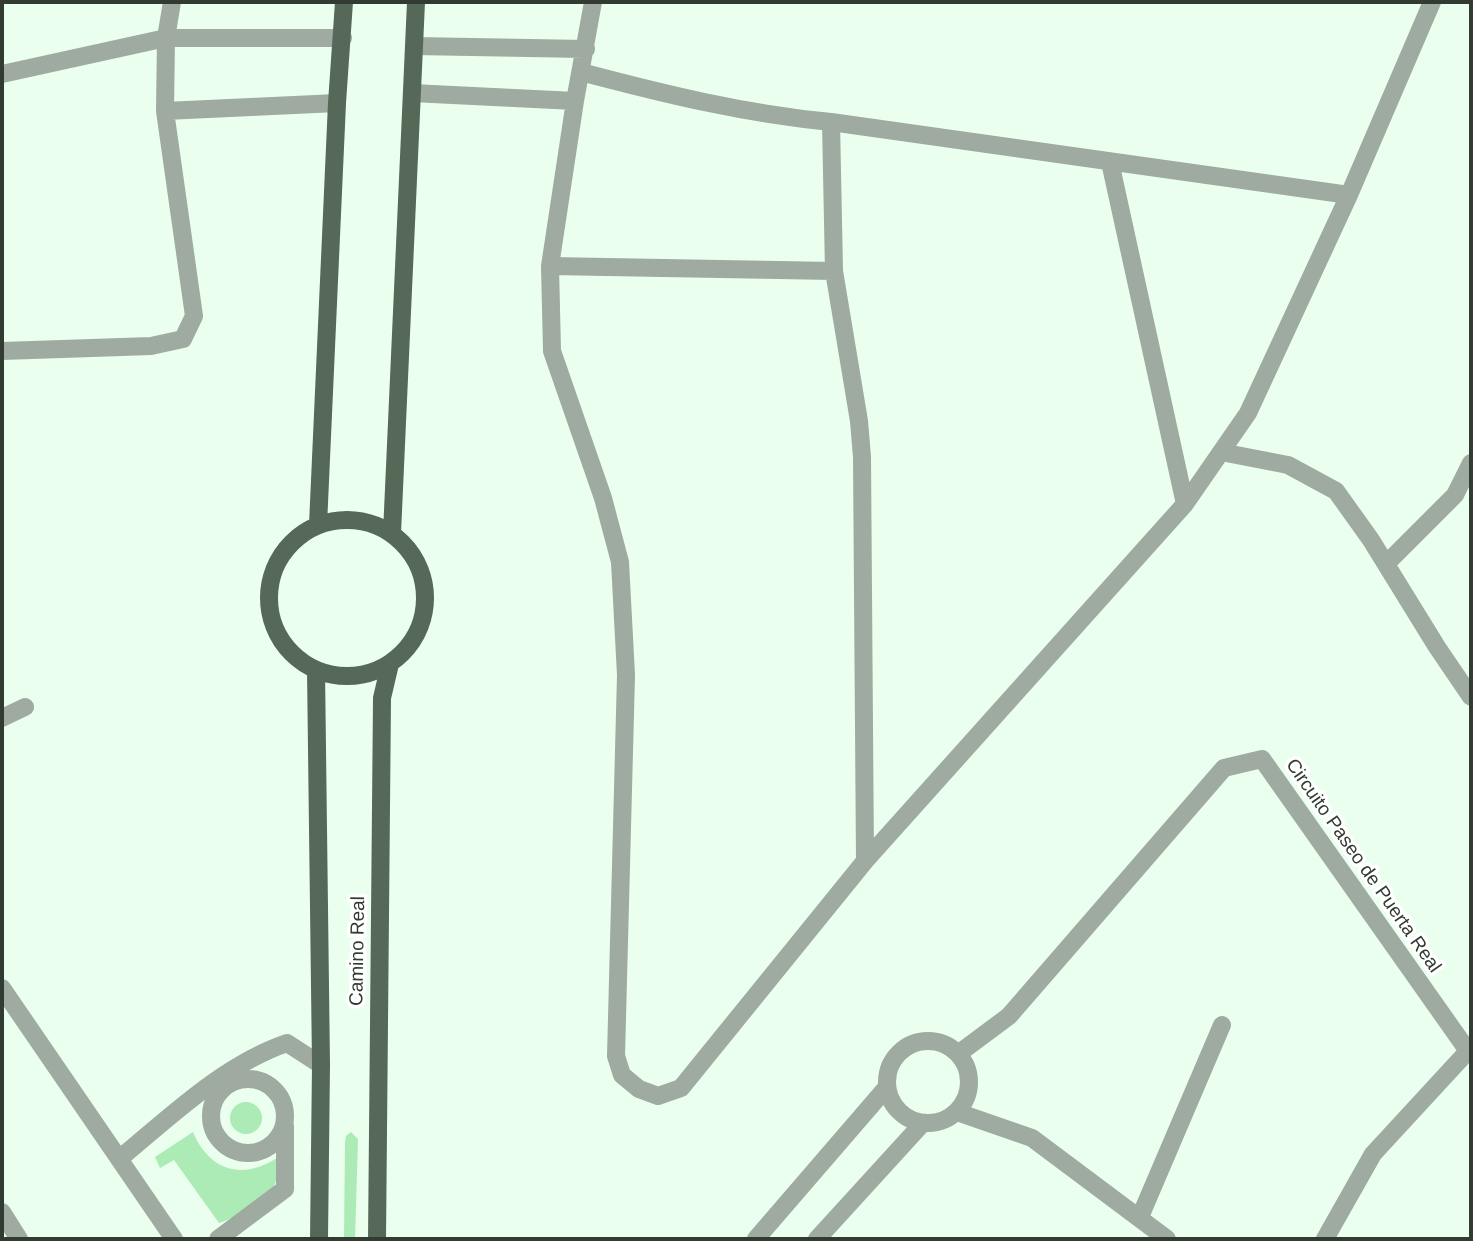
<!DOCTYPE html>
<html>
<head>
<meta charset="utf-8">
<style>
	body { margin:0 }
	#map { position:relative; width:1473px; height:1241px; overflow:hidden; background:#eaffed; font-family:Helvetica,sans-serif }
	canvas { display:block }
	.frame { position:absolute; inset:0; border:4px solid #313b32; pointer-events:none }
</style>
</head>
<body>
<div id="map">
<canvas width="1473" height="1241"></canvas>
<div class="frame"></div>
</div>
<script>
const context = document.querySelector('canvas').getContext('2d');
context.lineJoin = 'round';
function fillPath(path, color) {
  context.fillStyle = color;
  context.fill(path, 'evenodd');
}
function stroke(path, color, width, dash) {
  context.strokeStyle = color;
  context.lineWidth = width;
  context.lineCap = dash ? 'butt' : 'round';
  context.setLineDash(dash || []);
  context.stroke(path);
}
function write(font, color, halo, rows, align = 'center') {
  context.font = font + ' Helvetica,sans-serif';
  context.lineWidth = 7;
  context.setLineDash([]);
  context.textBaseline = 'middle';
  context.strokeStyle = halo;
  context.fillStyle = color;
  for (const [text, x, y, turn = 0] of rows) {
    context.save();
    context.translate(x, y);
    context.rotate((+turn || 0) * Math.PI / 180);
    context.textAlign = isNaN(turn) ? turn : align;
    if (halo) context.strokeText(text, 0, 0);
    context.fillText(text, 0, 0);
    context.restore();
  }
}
fillPath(new Path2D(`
	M230 1118a16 16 0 1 1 32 0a16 16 0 1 1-32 0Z
	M 193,1132 C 209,1170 241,1181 277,1158 C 276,1167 278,1179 274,1186 C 267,1197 232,1220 219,1223 L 174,1160 L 160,1168 L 155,1157 Z
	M 351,1132 L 358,1139 L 355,1239 L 344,1239 L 345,1142 L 346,1136 Z`), '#acebb5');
stroke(new Path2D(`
	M 593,2 L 575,101 L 550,266 L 552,351 L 603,498 L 620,562 L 626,675 L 616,1056 L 622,1075 L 639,1089 L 658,1096 L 681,1088 L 865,861 L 1185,504 L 1248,413 L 1349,195 L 1432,2
	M 414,46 L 586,49
	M 581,72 C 664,94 746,114 831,122 L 1349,195
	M 2,74 L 166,38 L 343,38
	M 412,93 L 575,101
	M 165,111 L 337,103
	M 831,122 L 834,271 L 859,421 L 862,457 L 865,861
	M 1110,162 L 1185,504
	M 550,266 L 834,271
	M 2,351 L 151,346 L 183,339 L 194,316 L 165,111 L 166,38 L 172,2
	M 1221,452 L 1288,465 L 1336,491 L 1371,540 L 1437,647 L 1471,697
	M 1386,564 L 1455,495 L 1471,463
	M 2,718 L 25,707
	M 2,988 L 174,1239
	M887 1082a41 41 0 1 1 82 0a41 41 0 1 1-82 0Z
	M 958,1054 L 1009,1016 L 1224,768 L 1262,759 L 1468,1051 L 1373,1154 L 1325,1239
	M211 1116a37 37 0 1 1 74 0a37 37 0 1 1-74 0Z
	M 957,1112 L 1032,1138 L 1167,1239
	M 119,1159 C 170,1117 223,1065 287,1043 L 321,1065
	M 2,1212 L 19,1239
	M 1140,1217 L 1222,1025
	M 218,1239 L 285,1189 L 285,1126
	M 756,1239 L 887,1087
	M 817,1239 L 922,1124`), '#9faaa0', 18);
stroke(new Path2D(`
	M269 598a78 78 0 1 1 156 0a78 78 0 1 1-156 0Z
	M 318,525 L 337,103 L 344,2
	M 392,533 L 416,2
	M 316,670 L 321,1065 L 319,1239
	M 377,1239 L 382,698 L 390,664`), '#566958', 18);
write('19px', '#313b32', '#fff', [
	["Circuito Paseo de Puerta Real",1363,866,55],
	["Camino Real",358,951,-89]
]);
</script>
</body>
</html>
